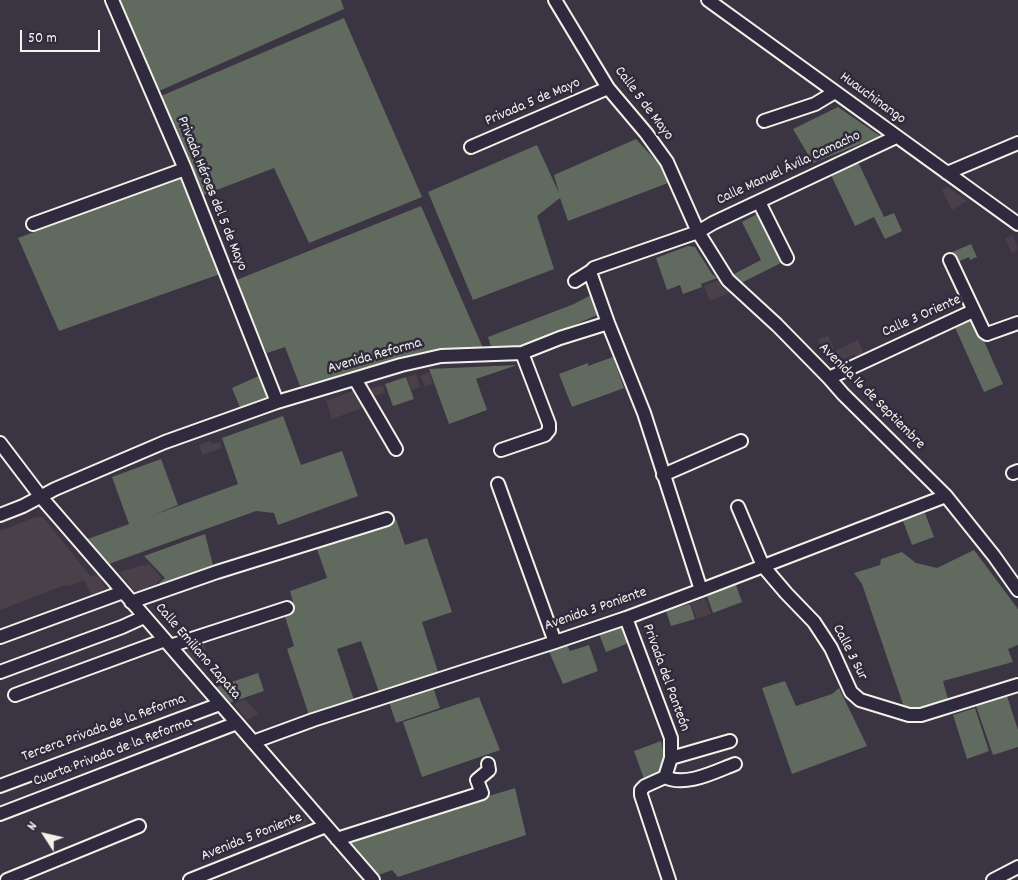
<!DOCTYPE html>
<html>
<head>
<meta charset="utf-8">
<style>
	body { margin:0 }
	#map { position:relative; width:1018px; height:880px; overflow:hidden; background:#3b3443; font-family:Dekko,sans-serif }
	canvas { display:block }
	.north { position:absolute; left:20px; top:810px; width:50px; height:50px; -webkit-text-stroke:4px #2f2a3d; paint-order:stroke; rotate:305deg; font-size:14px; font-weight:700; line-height:20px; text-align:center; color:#f4f1e8 }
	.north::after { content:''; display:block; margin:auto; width:18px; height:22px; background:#f4f1e8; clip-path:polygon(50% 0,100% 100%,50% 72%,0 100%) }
	.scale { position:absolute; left:20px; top:30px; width:80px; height:22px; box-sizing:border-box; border:2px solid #f4f1e8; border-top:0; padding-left:6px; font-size:15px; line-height:18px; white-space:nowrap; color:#f4f1e8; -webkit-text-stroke:4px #2f2a3d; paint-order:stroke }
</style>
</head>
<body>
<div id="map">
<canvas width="1018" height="880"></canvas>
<div class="north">N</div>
<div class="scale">50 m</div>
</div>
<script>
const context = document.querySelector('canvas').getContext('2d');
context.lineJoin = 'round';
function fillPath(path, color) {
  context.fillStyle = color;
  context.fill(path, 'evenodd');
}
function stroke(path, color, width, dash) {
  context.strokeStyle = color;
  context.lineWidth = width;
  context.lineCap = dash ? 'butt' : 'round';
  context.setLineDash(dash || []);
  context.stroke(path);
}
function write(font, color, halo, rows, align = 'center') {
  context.font = font + ' Dekko,sans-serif';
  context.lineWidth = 5;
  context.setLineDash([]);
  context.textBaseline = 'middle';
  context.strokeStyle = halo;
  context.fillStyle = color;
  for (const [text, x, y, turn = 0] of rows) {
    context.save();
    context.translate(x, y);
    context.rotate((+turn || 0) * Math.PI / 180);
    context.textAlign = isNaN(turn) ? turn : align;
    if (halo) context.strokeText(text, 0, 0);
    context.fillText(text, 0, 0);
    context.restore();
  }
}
fillPath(new Path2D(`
	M 948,187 L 967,201 L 952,210 L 942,190 Z
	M 1013,235 L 1018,250 L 1012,253 L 1005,239 Z
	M 719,280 L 722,287 L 726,286 L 729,293 L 710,301 L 704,286 Z
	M 828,335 L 834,349 L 825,354 L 818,340 Z
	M 858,340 L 865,357 L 858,361 L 855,354 L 835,363 L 831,353 Z
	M 429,372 L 433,384 L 425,386 L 420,376 Z
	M 416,374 L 420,387 L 412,390 L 407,377 Z
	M 383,385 L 385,393 L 368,398 L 366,390 Z
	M 358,389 L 365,407 L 332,419 L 326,401 Z
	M 210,441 L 212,444 L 220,442 L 222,448 L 202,455 L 199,445 Z
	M 36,517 L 43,517 L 91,577 L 98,574 L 105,588 L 103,589 L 105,593 L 98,597 L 96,593 L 91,595 L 84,580 L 70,586 L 65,585 L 0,610 L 0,531 Z
	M 148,563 L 162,578 L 156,583 L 160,587 L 138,596 L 119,572 L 143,565 L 145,566 Z
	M 705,598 L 711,614 L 697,619 L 691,603 Z
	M 203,642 L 208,656 L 192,662 L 185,648 Z
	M 245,699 L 258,714 L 247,720 L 234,704 Z
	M 300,813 L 307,820 L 303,829 L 288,835 L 285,827 Z`), '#4a404a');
fillPath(new Path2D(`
	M 120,0 L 341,0 L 344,9 L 159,91 Z
	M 344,18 L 422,197 L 309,243 L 274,168 L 201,196 L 161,96 Z
	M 838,107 L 880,136 L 813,163 L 793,129 Z
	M 636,139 L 660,165 L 668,183 L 568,221 L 560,198 L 537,216 L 554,269 L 473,300 L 428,192 L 537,145 L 559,193 L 554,175 Z
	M 858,162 L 884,217 L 894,213 L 902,231 L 885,239 L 874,217 L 855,226 L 831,175 Z
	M 182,177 L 220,274 L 59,331 L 18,238 Z
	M 421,206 L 483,348 L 445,348 L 300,386 L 285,347 L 267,353 L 234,281 Z
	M 761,212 L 785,261 L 737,285 L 732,275 L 761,260 L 742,222 Z
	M 971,244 L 977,257 L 970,260 L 969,257 L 955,263 L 950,253 Z
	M 688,246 L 695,247 L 712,274 L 717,278 L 701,284 L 702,287 L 683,294 L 680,285 L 667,290 L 656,258 Z
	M 593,294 L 597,315 L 522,348 L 492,350 L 488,337 L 574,304 Z
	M 972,314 L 1003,384 L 984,392 L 953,323 Z
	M 613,357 L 624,388 L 572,407 L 559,374 L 588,363 L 588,366 Z
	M 517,365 L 476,379 L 487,410 L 449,424 L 429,369 Z
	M 263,374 L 273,399 L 241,410 L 232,388 Z
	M 406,377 L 414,399 L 393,406 L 385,384 Z
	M 283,416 L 301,465 L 342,451 L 358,496 L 278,525 L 274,513 L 256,511 L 106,565 L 85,540 L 129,524 L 112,477 L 161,459 L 178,505 L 151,516 L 238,484 L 222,438 Z
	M 925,513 L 934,537 L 912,545 L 903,521 Z
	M 396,519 L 405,545 L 427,538 L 452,612 L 422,622 L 439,675 L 380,695 L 361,641 L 337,649 L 354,700 L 309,715 L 287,649 L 294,646 L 284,613 L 295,609 L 290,591 L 327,578 L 316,546 Z
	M 205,534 L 214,569 L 163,586 L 159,583 L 165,578 L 144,556 Z
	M 974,550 L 1018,609 L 1018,645 L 1008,649 L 1013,662 L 943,681 L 949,703 L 922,712 L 905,710 L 862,584 L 854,573 L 880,565 L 881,559 L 902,552 L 916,563 L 937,568 Z
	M 736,585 L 742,602 L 713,613 L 707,596 Z
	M 690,604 L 695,619 L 671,626 L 666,611 Z
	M 622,625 L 629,643 L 606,652 L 599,634 Z
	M 566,643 L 570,651 L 589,645 L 598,671 L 563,684 L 548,649 Z
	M 258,673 L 264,691 L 226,704 L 214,688 Z
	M 785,681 L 796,706 L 832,694 L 839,688 L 867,746 L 792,774 L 762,688 Z
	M 432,684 L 440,708 L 396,723 L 388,699 Z
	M 1007,696 L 1018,730 L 1018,747 L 993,755 L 976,706 Z
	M 479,697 L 500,750 L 422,777 L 403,722 Z
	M 975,708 L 989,751 L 967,759 L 953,715 Z
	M 661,741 L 665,760 L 661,771 L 644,779 L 634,751 Z
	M 515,788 L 526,835 L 398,877 L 392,870 L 376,876 L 343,841 Z`), '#606a5f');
const minor = new Path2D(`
	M 112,0 L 185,169 L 277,402
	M 555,0 L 608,88 L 646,133 L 667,162 L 698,232 L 728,280 L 777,325 L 829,378 L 843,394 L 946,496 L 994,556 L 1018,590
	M 708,0 L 1018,224
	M 764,121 L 815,104 L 835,92
	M 471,147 L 608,88
	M 947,173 L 1018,143
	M 759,202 L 787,258
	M 33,224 L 185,169
	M 950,260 L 984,332 L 987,334 L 1018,323
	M 591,271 L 591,275 L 608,323 L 644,413 L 701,590
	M 575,281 L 591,271 L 594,268 L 698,232 L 713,223 L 896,137
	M 829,378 L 973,311
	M 355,379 L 396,449
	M 0,443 L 41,497 L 373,880
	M 501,450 L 545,435 L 549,430 L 549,424 L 522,353
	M 1013,473 L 1018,471
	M 663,475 L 741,441
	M 498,484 L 555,642
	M 738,507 L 763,566 L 786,593 L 814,622 L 831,648 L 851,692 L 860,700 L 909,715 L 921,715 L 1018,685
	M 0,515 L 23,506 L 55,489 L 165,442 L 277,402 L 401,365 L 441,356 L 522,353 L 560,338 L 608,323
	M 131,602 L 217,572 L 387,519
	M 626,618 L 671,738 L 671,758 L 665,777 L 645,786 L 641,790 L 641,795 L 669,880
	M 0,637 L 123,592
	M 170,646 L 287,608
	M 0,672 L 122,627 L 144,617
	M 15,695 L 165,640
	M 253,742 L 313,720 L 555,642 L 626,618 L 701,590 L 946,496
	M 671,758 L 730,741
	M 665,777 C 686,787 714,772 735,764
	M 0,786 L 220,704
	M 0,814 L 237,723
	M 337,839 L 482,793 L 477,780 L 489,770 L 488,764
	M 7,880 L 139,826
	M 190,880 L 326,826
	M 993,880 L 1018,867`);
stroke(minor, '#f4f1e8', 16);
stroke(minor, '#2f2a3d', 12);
write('15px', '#f4f1e8', '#2f2a3d', [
	["Huauchinango",872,99,36],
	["Privada 5 de Mayo",533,103,-23],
	["Calle 5 de Mayo",643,104,53],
	["Calle Manuel Ávila Camacho",789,169,-25],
	["Privada Héroes del 5 de Mayo",211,194,68],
	["Calle 3 Oriente",922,317,-24],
	["Avenida Reforma",375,357,-16],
	["Avenida 16 de Septiembre",871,397,45],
	["Avenida 3 Poniente",596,610,-19],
	["Calle Emiliano Zapata",197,652,49],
	["Calle 3 Sur",849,653,63],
	["Privada del Panteón",665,678,70],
	["Tercera Privada de la Reforma",104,729,-20],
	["Cuarta Privada de la Reforma",113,753,-21],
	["Avenida 5 Poniente",252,838,-22]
]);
</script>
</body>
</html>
